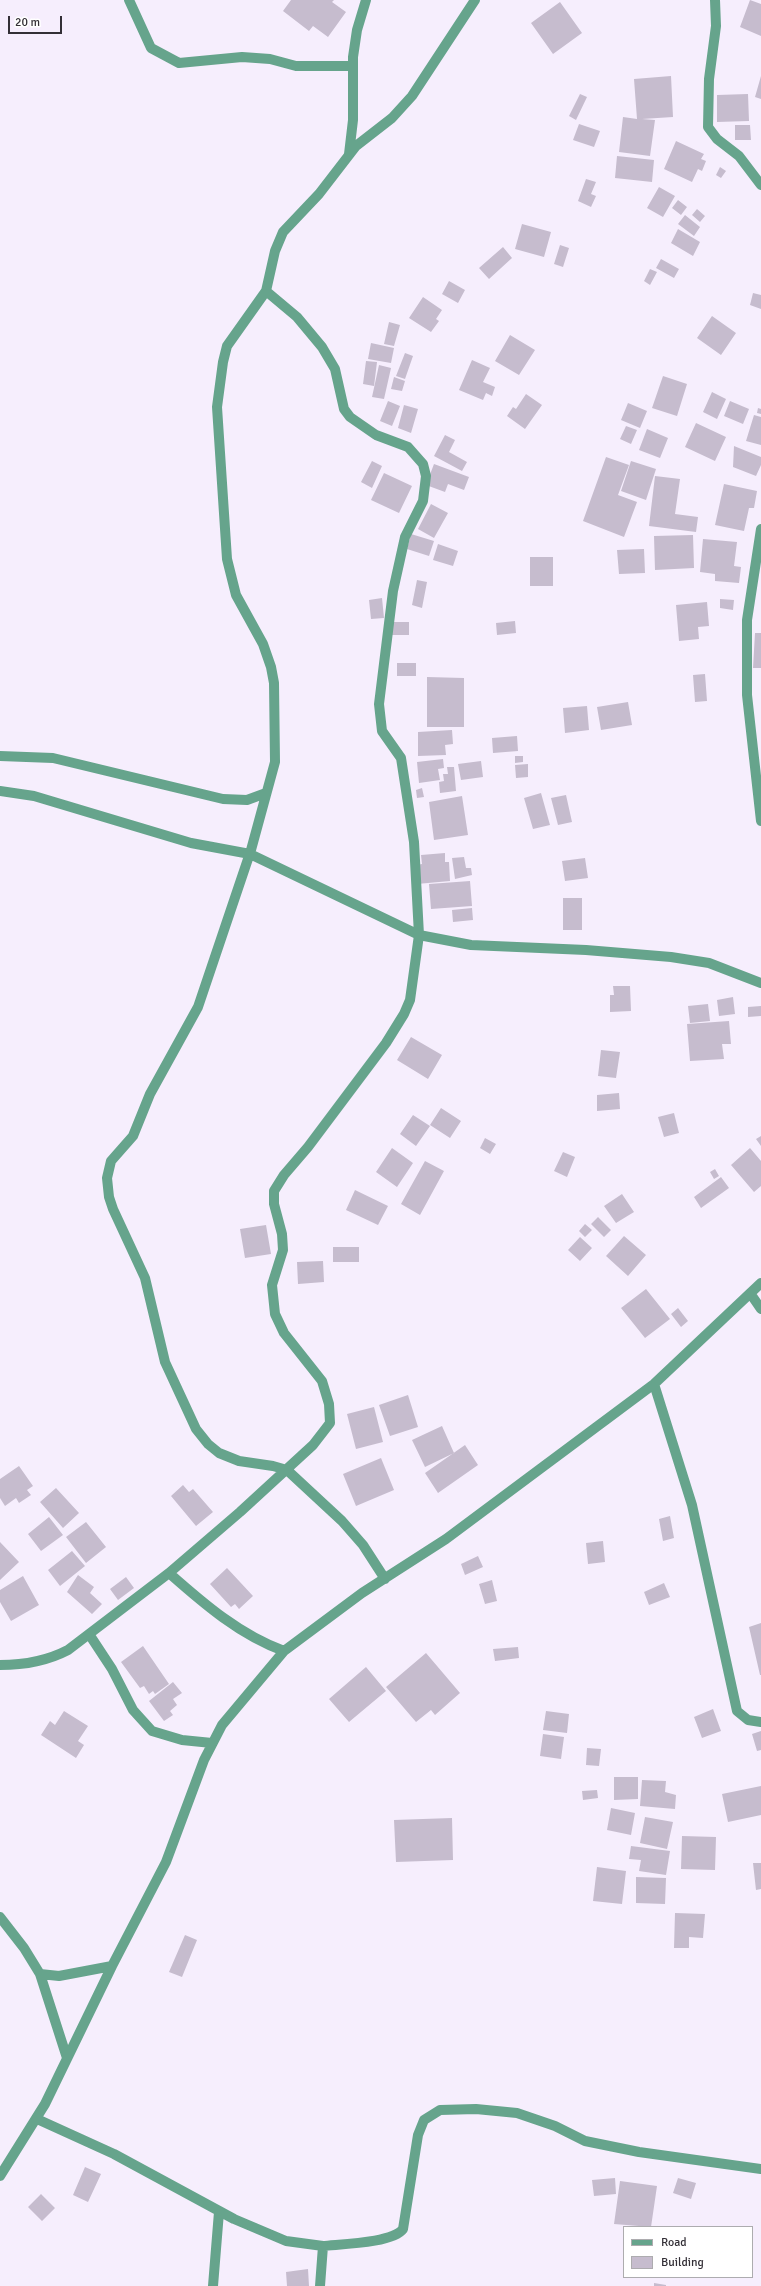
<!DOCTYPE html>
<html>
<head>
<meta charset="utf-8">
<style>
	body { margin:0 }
	#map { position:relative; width:761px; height:2286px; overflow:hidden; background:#f6eefd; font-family:Signika,sans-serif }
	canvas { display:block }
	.legend { position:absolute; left:623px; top:2226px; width:130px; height:52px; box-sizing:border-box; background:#fff; border:1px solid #adacaf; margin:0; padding:5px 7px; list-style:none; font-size:12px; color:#332f36 }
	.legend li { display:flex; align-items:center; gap:8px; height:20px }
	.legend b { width:20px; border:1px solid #adacaf }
	.scale { position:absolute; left:8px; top:16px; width:54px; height:18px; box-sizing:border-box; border:2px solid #332f36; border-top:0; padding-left:5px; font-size:12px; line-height:14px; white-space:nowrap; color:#332f36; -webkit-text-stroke:3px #fff; paint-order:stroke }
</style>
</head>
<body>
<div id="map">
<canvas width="761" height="2286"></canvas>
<ul class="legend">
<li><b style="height:5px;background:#66a48c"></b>Road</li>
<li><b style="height:11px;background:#c6bcce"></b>Building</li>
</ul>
<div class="scale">20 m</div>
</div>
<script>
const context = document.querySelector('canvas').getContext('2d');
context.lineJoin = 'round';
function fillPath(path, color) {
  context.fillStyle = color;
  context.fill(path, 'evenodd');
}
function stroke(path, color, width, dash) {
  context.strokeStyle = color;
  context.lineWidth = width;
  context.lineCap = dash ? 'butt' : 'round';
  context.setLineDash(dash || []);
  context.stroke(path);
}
fillPath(new Path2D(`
	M 291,0 L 334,0 L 332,2 L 346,12 L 328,37 L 313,26 L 309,31 L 283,11 Z
	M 750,0 L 761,4 L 761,36 L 740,27 Z
	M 560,2 L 582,33 L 553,54 L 531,23 Z
	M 671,76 L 673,117 L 642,119 L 655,120 L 650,156 L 619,152 L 623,117 L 637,119 L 634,79 Z
	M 761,76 L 761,99 L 755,97 Z
	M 580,94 L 587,97 L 576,120 L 569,116 Z
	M 748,94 L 749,121 L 717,122 L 717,95 Z
	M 579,124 L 600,131 L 594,147 L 573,140 Z
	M 735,125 L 750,125 L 751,140 L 735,140 Z
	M 676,141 L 704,154 L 701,159 L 706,161 L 702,171 L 698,169 L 692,182 L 664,169 Z
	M 617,156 L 654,160 L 652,182 L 615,178 Z
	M 720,167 L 726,171 L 721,178 L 716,175 Z
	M 586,179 L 596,182 L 591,194 L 596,196 L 591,207 L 578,201 Z
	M 659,187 L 675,196 L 663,217 L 647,208 Z
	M 678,200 L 687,207 L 681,215 L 672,208 Z
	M 697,209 L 705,216 L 700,222 L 692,215 Z
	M 685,215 L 700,227 L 694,236 L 678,224 Z
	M 522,224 L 551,232 L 544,257 L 515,249 Z
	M 678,229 L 700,242 L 693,256 L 671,243 Z
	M 560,245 L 569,248 L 563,267 L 554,264 Z
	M 503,247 L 512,258 L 489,279 L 479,268 Z
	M 661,259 L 679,269 L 674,278 L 656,268 Z
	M 650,269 L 657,272 L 650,285 L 644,281 Z
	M 449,281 L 465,290 L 458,303 L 442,294 Z
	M 753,293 L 761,295 L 761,309 L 750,305 Z
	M 423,297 L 442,310 L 436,319 L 439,321 L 431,332 L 409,318 Z
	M 712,316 L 736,333 L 721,355 L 697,338 Z
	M 389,322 L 400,325 L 394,346 L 384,344 Z
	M 510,335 L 535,350 L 519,375 L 495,361 Z
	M 371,343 L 394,348 L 391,363 L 368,359 Z
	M 405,353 L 413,356 L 405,379 L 396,376 Z
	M 472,360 L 490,368 L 483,382 L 495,387 L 492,396 L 486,393 L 483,400 L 459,390 Z
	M 366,361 L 377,362 L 374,386 L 363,384 Z
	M 379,365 L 391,368 L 384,399 L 372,397 Z
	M 663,376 L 687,384 L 677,416 L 652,408 Z
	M 394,377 L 405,381 L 402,391 L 391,389 Z
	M 712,392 L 726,399 L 717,419 L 703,412 Z
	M 526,394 L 542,405 L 525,429 L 507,416 L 513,407 L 516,409 Z
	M 388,401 L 400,406 L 392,426 L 380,421 Z
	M 730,401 L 749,409 L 743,424 L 724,416 Z
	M 628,403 L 647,411 L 640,428 L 621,420 Z
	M 404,405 L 418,409 L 411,433 L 398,428 Z
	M 758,408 L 761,409 L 761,414 L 757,413 Z
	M 754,415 L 761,417 L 761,445 L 746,441 Z
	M 696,423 L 726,437 L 715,461 L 685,447 Z
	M 626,426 L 637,430 L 631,444 L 620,439 Z
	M 647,429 L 668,438 L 660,458 L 639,450 Z
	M 445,435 L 455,440 L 449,452 L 467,462 L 462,471 L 434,456 Z
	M 734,446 L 761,457 L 761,465 L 756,476 L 733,467 Z
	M 606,457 L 629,465 L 618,495 L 637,502 L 624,537 L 583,521 Z
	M 372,461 L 382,466 L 372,488 L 361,482 Z
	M 631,461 L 656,469 L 646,500 L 621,491 Z
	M 434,464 L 469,477 L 464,490 L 448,484 L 445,492 L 426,485 Z
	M 384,473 L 412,486 L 399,513 L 371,500 Z
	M 655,476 L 680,479 L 675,514 L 698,517 L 696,532 L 649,526 Z
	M 724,484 L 757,491 L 754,508 L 749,508 L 744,531 L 715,525 Z
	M 431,504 L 448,513 L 434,538 L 418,529 Z
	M 411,534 L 434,541 L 429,556 L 407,549 Z
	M 693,535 L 694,568 L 655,570 L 654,536 Z
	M 703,539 L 737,542 L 734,566 L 741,567 L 739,583 L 715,581 L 715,574 L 700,572 Z
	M 438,544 L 458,551 L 453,566 L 433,560 Z
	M 644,549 L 645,573 L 619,574 L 617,550 Z
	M 530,557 L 553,557 L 553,586 L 530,586 Z
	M 417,580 L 427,582 L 422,608 L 412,605 Z
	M 382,598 L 384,618 L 371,619 L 369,600 Z
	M 720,599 L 734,600 L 733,610 L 720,608 Z
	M 707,602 L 709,626 L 698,627 L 699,639 L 679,641 L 676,605 Z
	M 515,621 L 516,633 L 497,635 L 496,623 Z
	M 390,622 L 409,622 L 409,635 L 390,635 Z
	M 755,633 L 761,633 L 761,668 L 753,668 Z
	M 397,663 L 416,663 L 416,676 L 397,676 Z
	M 705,674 L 707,701 L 695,702 L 693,675 Z
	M 427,677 L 464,678 L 464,727 L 427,727 Z
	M 628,702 L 632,725 L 601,730 L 597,707 Z
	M 587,706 L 589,730 L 565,733 L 563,708 Z
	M 452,730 L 453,744 L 445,745 L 446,755 L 418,756 L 418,732 Z
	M 517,736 L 518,751 L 493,753 L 492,738 Z
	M 515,756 L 523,756 L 523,762 L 515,763 Z
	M 443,759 L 444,768 L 438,769 L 440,780 L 419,783 L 417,762 Z
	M 481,761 L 483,777 L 461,780 L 458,764 Z
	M 528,764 L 528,777 L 516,778 L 515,765 Z
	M 447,767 L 454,767 L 456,791 L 440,793 L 439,782 L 444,781 L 443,774 L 448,774 Z
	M 422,788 L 424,797 L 417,798 L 416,790 Z
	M 541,793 L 550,825 L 533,829 L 524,798 Z
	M 566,795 L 572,822 L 558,825 L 551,798 Z
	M 462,796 L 468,835 L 434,840 L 429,802 Z
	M 445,853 L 445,862 L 449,862 L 450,881 L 417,884 L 416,865 L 422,864 L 421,855 Z
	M 464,857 L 466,868 L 471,868 L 472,875 L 455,879 L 452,858 Z
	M 585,858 L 588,878 L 565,881 L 562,861 Z
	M 470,881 L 472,906 L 431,909 L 429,884 Z
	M 563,898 L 582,898 L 582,930 L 563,930 Z
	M 472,908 L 473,920 L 453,922 L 452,910 Z
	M 613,986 L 630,986 L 631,1011 L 610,1012 L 610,995 L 614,995 Z
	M 733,997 L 735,1014 L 719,1016 L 717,1000 Z
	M 708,1004 L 710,1021 L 690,1023 L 688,1006 Z
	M 761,1006 L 761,1016 L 748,1017 L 748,1007 Z
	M 729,1021 L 731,1044 L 722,1044 L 724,1059 L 690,1061 L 687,1024 Z
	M 411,1037 L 442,1055 L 428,1079 L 397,1060 Z
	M 601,1050 L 620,1052 L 616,1078 L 598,1076 Z
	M 619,1093 L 620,1109 L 597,1111 L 597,1095 Z
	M 441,1108 L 461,1121 L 450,1138 L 430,1125 Z
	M 674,1113 L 679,1133 L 664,1137 L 658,1117 Z
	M 413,1115 L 430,1126 L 416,1146 L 400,1134 Z
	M 761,1136 L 761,1146 L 756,1139 Z
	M 485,1138 L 496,1144 L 490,1154 L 480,1148 Z
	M 392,1148 L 413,1163 L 397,1187 L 376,1172 Z
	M 750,1148 L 761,1161 L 761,1186 L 754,1192 L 731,1165 Z
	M 563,1152 L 575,1157 L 567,1177 L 554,1171 Z
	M 425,1161 L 444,1171 L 420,1215 L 401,1204 Z
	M 715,1169 L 719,1176 L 714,1179 L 710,1172 Z
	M 721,1177 L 729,1188 L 701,1208 L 694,1197 Z
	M 355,1190 L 388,1206 L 378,1225 L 346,1210 Z
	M 622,1194 L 634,1212 L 616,1223 L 604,1206 Z
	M 598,1217 L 611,1230 L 604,1237 L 591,1224 Z
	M 585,1224 L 592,1230 L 585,1237 L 579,1231 Z
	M 266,1225 L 271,1254 L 245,1258 L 240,1229 Z
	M 624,1236 L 646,1255 L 628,1276 L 606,1256 Z
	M 580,1237 L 592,1248 L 580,1261 L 568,1250 Z
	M 333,1247 L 359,1247 L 359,1262 L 333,1262 Z
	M 323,1261 L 324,1282 L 298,1284 L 297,1262 Z
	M 646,1289 L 670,1319 L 645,1338 L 621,1308 Z
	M 678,1308 L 688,1321 L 681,1327 L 671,1314 Z
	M 408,1395 L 418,1427 L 390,1436 L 379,1405 Z
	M 374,1407 L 383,1442 L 356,1449 L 347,1414 Z
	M 442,1426 L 454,1453 L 425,1467 L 412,1440 Z
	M 465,1445 L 478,1465 L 438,1493 L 425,1473 Z
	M 381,1458 L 394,1490 L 356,1506 L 343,1474 Z
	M 19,1466 L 33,1486 L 27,1490 L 31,1495 L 19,1503 L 16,1498 L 5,1506 L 0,1498 L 0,1479 Z
	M 183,1485 L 189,1492 L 193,1489 L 213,1512 L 196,1526 L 171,1496 Z
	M 56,1488 L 79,1513 L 63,1528 L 40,1502 Z
	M 670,1516 L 674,1538 L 663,1541 L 659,1519 Z
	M 49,1517 L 63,1535 L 41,1551 L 28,1534 Z
	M 86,1522 L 106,1547 L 86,1563 L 66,1537 Z
	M 603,1541 L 605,1562 L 588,1564 L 586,1543 Z
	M 0,1542 L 19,1562 L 0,1580 Z
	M 72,1551 L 85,1566 L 60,1586 L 48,1570 Z
	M 478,1556 L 483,1567 L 465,1575 L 461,1564 Z
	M 227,1568 L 253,1596 L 239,1609 L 235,1604 L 231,1607 L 210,1584 Z
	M 78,1575 L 94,1587 L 90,1593 L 102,1604 L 92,1614 L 67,1592 Z
	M 23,1576 L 39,1605 L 11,1621 L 0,1602 L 0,1590 Z
	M 126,1577 L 134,1588 L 118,1600 L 110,1589 Z
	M 492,1580 L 497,1601 L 485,1604 L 479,1584 Z
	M 664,1583 L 670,1597 L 649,1605 L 644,1592 Z
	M 761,1623 L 761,1675 L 760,1675 L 749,1627 Z
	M 143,1646 L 169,1684 L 155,1694 L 153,1691 L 149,1694 L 144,1686 L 140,1688 L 121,1662 Z
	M 518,1647 L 519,1658 L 495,1661 L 493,1649 Z
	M 426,1653 L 460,1693 L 435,1715 L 431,1710 L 416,1722 L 386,1687 Z
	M 366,1667 L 386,1691 L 349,1722 L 329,1699 Z
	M 173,1682 L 182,1693 L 173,1699 L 177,1705 L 170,1711 L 173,1715 L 164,1721 L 149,1701 Z
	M 713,1709 L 721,1731 L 702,1738 L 694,1717 Z
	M 64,1711 L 88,1726 L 78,1741 L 84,1745 L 76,1758 L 41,1735 L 50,1721 L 55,1725 Z
	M 546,1711 L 569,1714 L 567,1733 L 543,1730 Z
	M 761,1731 L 761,1750 L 757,1751 L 752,1734 Z
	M 543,1734 L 564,1737 L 561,1759 L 540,1756 Z
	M 587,1748 L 601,1749 L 599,1766 L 586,1765 Z
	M 614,1777 L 638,1777 L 638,1799 L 614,1800 Z
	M 642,1780 L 666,1781 L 665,1792 L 676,1795 L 675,1809 L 640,1806 Z
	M 761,1786 L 761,1815 L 728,1822 L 722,1794 Z
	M 597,1790 L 598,1798 L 583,1800 L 582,1791 Z
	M 611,1808 L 635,1813 L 631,1835 L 607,1830 Z
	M 645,1817 L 673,1822 L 667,1849 L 640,1843 Z
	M 452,1818 L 453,1860 L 396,1862 L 394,1820 Z
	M 682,1836 L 716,1837 L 715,1870 L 681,1869 Z
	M 631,1846 L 670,1851 L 666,1875 L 639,1871 L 641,1860 L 629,1859 Z
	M 753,1863 L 761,1863 L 761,1889 L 756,1890 Z
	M 597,1867 L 626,1871 L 622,1904 L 593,1901 Z
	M 636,1877 L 666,1878 L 665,1904 L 636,1903 Z
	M 675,1913 L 705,1914 L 703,1938 L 689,1937 L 689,1948 L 674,1948 Z
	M 185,1935 L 197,1940 L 182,1977 L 169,1972 Z
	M 85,2167 L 101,2174 L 88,2202 L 73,2195 Z
	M 615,2178 L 616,2194 L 594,2196 L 592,2180 Z
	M 678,2178 L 696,2183 L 691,2199 L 673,2193 Z
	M 620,2181 L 657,2186 L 651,2227 L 614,2224 Z
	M 41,2194 L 55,2208 L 42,2221 L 28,2207 Z
	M 308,2269 L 309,2286 L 287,2286 L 286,2272 Z
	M 654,2283 L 666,2285 L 666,2286 L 654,2286 Z`), '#c6bcce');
stroke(new Path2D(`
	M 129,0 L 151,48 L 179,63 L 242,57 L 270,59 L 296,66 L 352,66
	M 715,0 L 716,26 L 709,79 L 708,127 L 717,139 L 739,156 L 761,185
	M 349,154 L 353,120 L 353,57 L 357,30 L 366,0
	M 761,529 L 747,620 L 747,695 L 761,821
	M 0,756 L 53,758 L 223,799 L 247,800 L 266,793
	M 0,791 L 34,796 L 191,843 L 250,854 L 419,935 L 471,945 L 586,950 L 671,957 L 709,963 L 761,983
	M 750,1293 L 761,1309
	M 654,1384 L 692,1505 L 737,1711 L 748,1720 L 761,1722
	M 169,1573 C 204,1604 240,1635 284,1651
	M 385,1579 L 363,1545 L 342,1521 L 287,1470 L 273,1466 L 239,1461 L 219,1453 L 208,1444 L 196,1429 L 165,1362 L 145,1278 L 113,1209 L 109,1197 L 107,1178 L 111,1161 L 133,1136 L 150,1094 L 198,1007 L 251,850 L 275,762 L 274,683 L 271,667 L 263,644 L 236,595 L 227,559 L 217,407 L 223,362 L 227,346 L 266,291 L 275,251 L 283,232 L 319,194 L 356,146 L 392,118 L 412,96 L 475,0
	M 89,1634 L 112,1669 L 133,1710 L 152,1731 L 182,1740 L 212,1743
	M 0,1665 C 23,1665 47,1661 68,1650 L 169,1573 L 240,1512 L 313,1445 L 330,1423 L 329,1404 L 322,1381 L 284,1333 L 275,1314 L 272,1285 L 283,1250 L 282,1234 L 274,1204 L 274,1191 L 284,1175 L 308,1147 L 386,1043 L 404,1014 L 410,1000 L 419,935 L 414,842 L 401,758 L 382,731 L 379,704 L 393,591 L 405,537 L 423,501 L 426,476 L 423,464 L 408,447 L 376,435 L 350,417 L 344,409 L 335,369 L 322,347 L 297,317 L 266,291
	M 0,1917 L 24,1948 L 40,1974 L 67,2058
	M 40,1974 L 59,1976 L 112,1966
	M 37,2119 L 114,2154 L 234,2219 L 286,2241 L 323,2246
	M 0,2176 L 45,2104 L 112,1966 L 166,1862 L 204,1760 L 222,1725 L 284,1651 L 362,1593 L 446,1539 L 654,1384 L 761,1283
	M 213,2286 L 219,2212
	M 320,2286 L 323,2246 C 341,2244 393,2243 403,2229 L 418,2135 L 424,2120 L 440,2110 L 476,2109 L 517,2113 L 555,2126 L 585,2141 L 639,2152 L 761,2169`), '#66a48c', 10);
</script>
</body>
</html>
